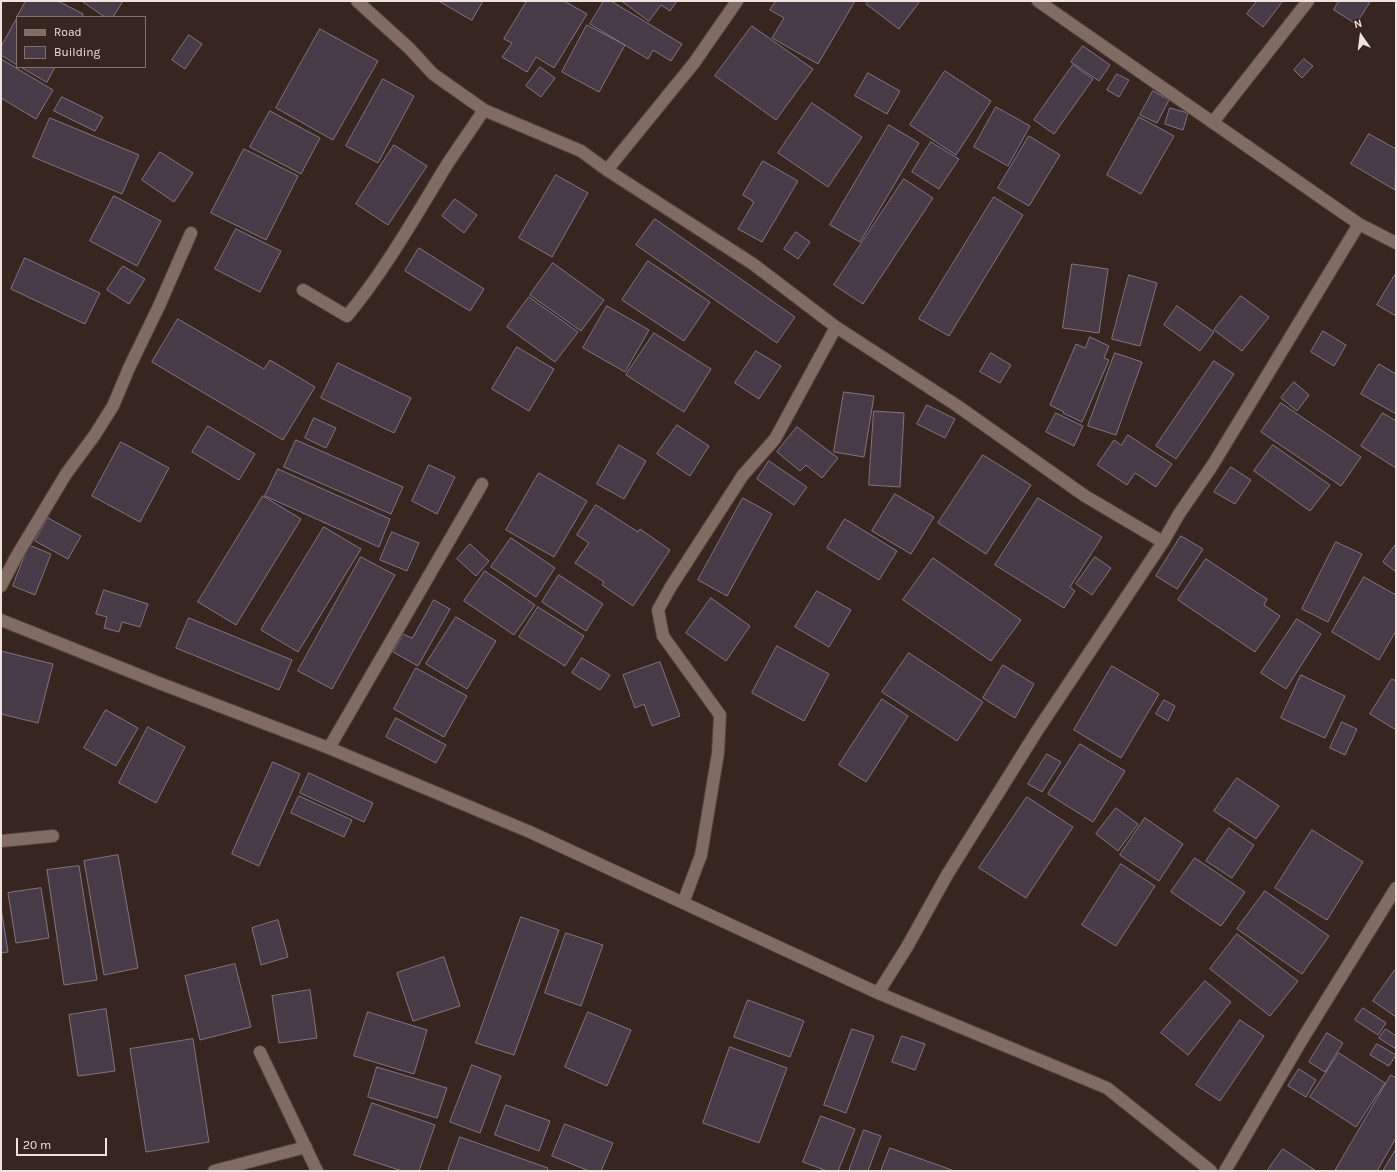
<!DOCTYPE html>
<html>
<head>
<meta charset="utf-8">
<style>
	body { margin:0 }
	#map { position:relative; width:1397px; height:1172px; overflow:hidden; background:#37261f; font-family:Karla,sans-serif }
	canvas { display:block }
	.frame { position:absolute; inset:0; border:2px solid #efe3de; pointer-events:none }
	.legend { position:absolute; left:16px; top:16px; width:130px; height:52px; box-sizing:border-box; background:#37261f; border:1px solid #81726b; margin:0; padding:5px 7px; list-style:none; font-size:12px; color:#efe3de }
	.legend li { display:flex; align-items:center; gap:8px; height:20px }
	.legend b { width:20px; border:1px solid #81726b }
	.north { position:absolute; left:1341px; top:16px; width:40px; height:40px; -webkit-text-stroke:3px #37261f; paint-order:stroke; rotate:346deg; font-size:11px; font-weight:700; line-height:16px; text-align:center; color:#efe3de }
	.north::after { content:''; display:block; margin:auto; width:14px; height:18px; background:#efe3de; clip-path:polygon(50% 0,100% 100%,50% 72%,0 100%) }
	.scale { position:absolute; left:16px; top:1138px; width:91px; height:18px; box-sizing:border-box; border:2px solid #efe3de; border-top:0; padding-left:5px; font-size:12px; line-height:14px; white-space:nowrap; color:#efe3de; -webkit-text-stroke:3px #37261f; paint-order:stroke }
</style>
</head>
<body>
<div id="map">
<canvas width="1397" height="1172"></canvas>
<div class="frame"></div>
<ul class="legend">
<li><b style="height:5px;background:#806c63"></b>Road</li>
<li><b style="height:11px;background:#483b48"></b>Building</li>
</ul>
<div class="north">N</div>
<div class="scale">20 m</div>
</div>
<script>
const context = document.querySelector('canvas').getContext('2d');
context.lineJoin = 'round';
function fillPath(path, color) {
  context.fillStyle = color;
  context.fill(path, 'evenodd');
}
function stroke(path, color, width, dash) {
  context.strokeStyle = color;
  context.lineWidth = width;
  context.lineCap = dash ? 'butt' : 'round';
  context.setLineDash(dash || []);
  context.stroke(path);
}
const building = new Path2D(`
	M 26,1 L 58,1 L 83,14 L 82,17 L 17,17 Z
	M 82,1 L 123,1 L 113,17 L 105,17 Z
	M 439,1 L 483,1 L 472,20 Z
	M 527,1 L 564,1 L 587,14 L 554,68 L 536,57 L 527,72 L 502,57 L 512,43 L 504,39 Z
	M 604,1 L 611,1 L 682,44 L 671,61 L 653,50 L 648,59 L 590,24 Z
	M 622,1 L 677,1 L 670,11 L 661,5 L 649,21 Z
	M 776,1 L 855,1 L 818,64 L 772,38 L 784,18 L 770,10 Z
	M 869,1 L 920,1 L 899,29 L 866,4 Z
	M 1257,1 L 1283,1 L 1263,27 L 1247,14 Z
	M 1339,1 L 1369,1 L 1370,2 L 1356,24 L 1334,10 Z
	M 17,18 L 17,65 L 1,55 L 1,47 Z
	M 587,25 L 625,45 L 599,92 L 562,72 Z
	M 752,26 L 813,69 L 776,120 L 715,76 Z
	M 320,29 L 378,61 L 333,140 L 276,108 Z
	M 189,35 L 202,44 L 185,69 L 172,60 Z
	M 1083,46 L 1110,65 L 1099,81 L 1071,62 Z
	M 1,59 L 53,90 L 36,119 L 1,98 Z
	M 1304,59 L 1313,66 L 1302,78 L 1294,70 Z
	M 1073,65 L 1093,79 L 1054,134 L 1034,120 Z
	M 21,67 L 55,67 L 47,82 Z
	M 540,67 L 555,78 L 541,97 L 526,86 Z
	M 945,71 L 991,101 L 956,155 L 910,125 Z
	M 868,73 L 900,91 L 887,114 L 855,96 Z
	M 1117,74 L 1129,80 L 1119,97 L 1107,90 Z
	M 383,79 L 414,96 L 378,163 L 346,146 Z
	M 1153,91 L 1169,100 L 1157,123 L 1140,115 Z
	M 62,97 L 103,117 L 95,131 L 54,111 Z
	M 812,103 L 862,137 L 828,187 L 778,153 Z
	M 996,107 L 1030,126 L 1008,166 L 974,147 Z
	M 1170,108 L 1188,113 L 1183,130 L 1165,124 Z
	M 270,111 L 320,138 L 301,174 L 250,147 Z
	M 1139,117 L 1174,136 L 1141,194 L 1107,175 Z
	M 50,118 L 139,155 L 122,194 L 33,157 Z
	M 889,125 L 919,143 L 860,242 L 830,225 Z
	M 1369,134 L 1396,149 L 1395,190 L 1351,164 Z
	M 1029,136 L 1060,155 L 1029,206 L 998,188 Z
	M 931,142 L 959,159 L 939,189 L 912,172 Z
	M 394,145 L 427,166 L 388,225 L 356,204 Z
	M 244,149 L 298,176 L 266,240 L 211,213 Z
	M 160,152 L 193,173 L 174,202 L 142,180 Z
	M 763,161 L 798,181 L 762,242 L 738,229 L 754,202 L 743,195 Z
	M 556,175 L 588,193 L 552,257 L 519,238 Z
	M 904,179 L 933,198 L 863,304 L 834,285 Z
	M 114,196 L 161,221 L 137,266 L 90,241 Z
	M 994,197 L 1023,215 L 949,336 L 919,319 Z
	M 455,199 L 477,215 L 464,233 L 442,216 Z
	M 655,219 L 795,317 L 777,343 L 636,245 Z
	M 236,229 L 281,251 L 260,292 L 215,269 Z
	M 796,232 L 810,242 L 798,259 L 784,249 Z
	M 419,248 L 484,289 L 470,311 L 405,271 Z
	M 25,258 L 100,293 L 85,324 L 11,289 Z
	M 648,261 L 710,302 L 684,341 L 622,300 Z
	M 553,263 L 604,300 L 581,331 L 530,295 Z
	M 1072,264 L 1108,269 L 1099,333 L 1063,328 Z
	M 123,266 L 145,279 L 129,304 L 107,290 Z
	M 1396,273 L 1396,316 L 1377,305 Z
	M 1129,275 L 1157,283 L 1140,346 L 1112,339 Z
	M 1241,296 L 1269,317 L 1242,351 L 1214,330 Z
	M 529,297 L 578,332 L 555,362 L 507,327 Z
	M 607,306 L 649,330 L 625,372 L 583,348 Z
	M 1177,306 L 1214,332 L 1200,351 L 1164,325 Z
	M 178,319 L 264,369 L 270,360 L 315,387 L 283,440 L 152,362 Z
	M 1323,331 L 1346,345 L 1334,366 L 1311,352 Z
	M 654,333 L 711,369 L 684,412 L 626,375 Z
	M 1090,337 L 1109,346 L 1104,358 L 1109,360 L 1082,422 L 1063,413 L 1064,412 L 1050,405 L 1076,344 L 1085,348 Z
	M 517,347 L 554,369 L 529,411 L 492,389 Z
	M 756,351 L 781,366 L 759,399 L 735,383 Z
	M 991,353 L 1011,365 L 1000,383 L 980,372 Z
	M 1115,353 L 1142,362 L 1116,435 L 1088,426 Z
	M 1214,361 L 1234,374 L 1176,459 L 1156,446 Z
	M 338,363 L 411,398 L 394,433 L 321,398 Z
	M 1379,364 L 1396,374 L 1396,414 L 1361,394 Z
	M 1294,382 L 1309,395 L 1297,411 L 1281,398 Z
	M 844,392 L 874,396 L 864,457 L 834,452 Z
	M 1281,403 L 1361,457 L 1341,486 L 1261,432 Z
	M 927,405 L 955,419 L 945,438 L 917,424 Z
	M 874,411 L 904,413 L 900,487 L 869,485 Z
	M 1056,413 L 1083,426 L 1074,446 L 1046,432 Z
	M 1383,413 L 1396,421 L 1396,468 L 1361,446 Z
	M 314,418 L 336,428 L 326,448 L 305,438 Z
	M 677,425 L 709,446 L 690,476 L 657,454 Z
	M 208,426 L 255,454 L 239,480 L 192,452 Z
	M 797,427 L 838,458 L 822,478 L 806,465 L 800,471 L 777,452 Z
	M 1128,435 L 1172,464 L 1156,487 L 1135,473 L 1127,485 L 1097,465 L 1114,440 L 1121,445 Z
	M 296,440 L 403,487 L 391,514 L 284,467 Z
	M 121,442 L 169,468 L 140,522 L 92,496 Z
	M 619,445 L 646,461 L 624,499 L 597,484 Z
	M 1273,445 L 1330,485 L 1310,511 L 1254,471 Z
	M 983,455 L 1031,485 L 986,554 L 938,523 Z
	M 769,461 L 807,487 L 794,505 L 757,479 Z
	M 429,465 L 455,477 L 437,514 L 412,501 Z
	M 1231,467 L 1251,480 L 1235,504 L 1214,492 Z
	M 278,469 L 390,519 L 379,547 L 265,496 Z
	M 539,473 L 587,501 L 554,557 L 506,530 Z
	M 895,494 L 934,517 L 911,554 L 872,531 Z
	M 263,496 L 301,519 L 236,625 L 198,602 Z
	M 743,498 L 772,514 L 727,596 L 698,580 Z
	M 1038,498 L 1102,537 L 1070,587 L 1075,591 L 1064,608 L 995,565 Z
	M 596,505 L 638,532 L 640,529 L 670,550 L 633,606 L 602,585 L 604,582 L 575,563 L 589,543 L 577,535 Z
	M 48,518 L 81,536 L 68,559 L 35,541 Z
	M 845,519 L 897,551 L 879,580 L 827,548 Z
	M 324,527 L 361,549 L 298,652 L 261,630 Z
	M 392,532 L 419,543 L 407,571 L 380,560 Z
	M 1181,536 L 1203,549 L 1177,589 L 1156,576 Z
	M 511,538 L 555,568 L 536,597 L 491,567 Z
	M 1336,542 L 1362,554 L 1328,622 L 1302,609 Z
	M 470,544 L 489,561 L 476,576 L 457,559 Z
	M 1396,544 L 1396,572 L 1383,562 Z
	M 29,545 L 51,554 L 35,595 L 13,586 Z
	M 361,557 L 395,575 L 332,689 L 298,671 Z
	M 1095,557 L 1111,568 L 1092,595 L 1076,584 Z
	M 933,558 L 1021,620 L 991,661 L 903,600 Z
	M 1206,559 L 1267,599 L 1264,605 L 1280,616 L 1255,652 L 1178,600 Z
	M 485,571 L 535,605 L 514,635 L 464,601 Z
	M 559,575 L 603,604 L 586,631 L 542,602 Z
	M 1364,577 L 1396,595 L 1396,631 L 1379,660 L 1332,632 Z
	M 104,590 L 148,604 L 140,627 L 122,622 L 119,632 L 104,628 L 107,617 L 96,614 Z
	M 817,591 L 851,610 L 829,647 L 795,627 Z
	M 711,598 L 750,626 L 726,661 L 686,633 Z
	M 434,600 L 450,609 L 418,666 L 393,652 L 403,634 L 412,638 Z
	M 538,607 L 584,636 L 565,666 L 519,637 Z
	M 456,617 L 496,641 L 467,689 L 426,664 Z
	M 189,618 L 292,660 L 279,690 L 176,648 Z
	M 1297,619 L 1321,634 L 1286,689 L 1261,673 Z
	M 777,646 L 829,674 L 804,721 L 752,693 Z
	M 1,651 L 53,664 L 38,723 L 1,714 Z
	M 909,653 L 983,702 L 957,741 L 882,692 Z
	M 582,658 L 610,675 L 600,690 L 572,673 Z
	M 660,662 L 680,716 L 652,726 L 644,704 L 635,708 L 623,675 Z
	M 1003,665 L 1034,684 L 1015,718 L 983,698 Z
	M 1112,666 L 1159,694 L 1121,758 L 1074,730 Z
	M 416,668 L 467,696 L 444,737 L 394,709 Z
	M 1301,675 L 1345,696 L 1325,738 L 1281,718 Z
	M 1392,679 L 1396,681 L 1396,730 L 1370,714 Z
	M 882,699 L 908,716 L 866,782 L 839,765 Z
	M 1164,700 L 1175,706 L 1168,721 L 1156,714 Z
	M 106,710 L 138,728 L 116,766 L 84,748 Z
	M 396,718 L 446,745 L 436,763 L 386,737 Z
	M 1342,722 L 1357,729 L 1345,755 L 1330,748 Z
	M 148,727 L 185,747 L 156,803 L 119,783 Z
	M 1080,744 L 1125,771 L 1093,822 L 1048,794 Z
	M 1047,754 L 1061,762 L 1042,792 L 1028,784 Z
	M 273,762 L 300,774 L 259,866 L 232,854 Z
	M 309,773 L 373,803 L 364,822 L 300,793 Z
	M 1237,778 L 1279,806 L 1256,839 L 1214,811 Z
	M 299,796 L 352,820 L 344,837 L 291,813 Z
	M 1027,797 L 1073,827 L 1026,898 L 979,868 Z
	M 1116,808 L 1138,824 L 1118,851 L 1096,834 Z
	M 1145,818 L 1183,844 L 1159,881 L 1120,855 Z
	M 1229,828 L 1254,845 L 1232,878 L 1206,861 Z
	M 1312,830 L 1363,862 L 1327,920 L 1275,888 Z
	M 118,855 L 138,968 L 104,975 L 84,861 Z
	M 1195,858 L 1245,892 L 1221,926 L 1171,892 Z
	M 1121,864 L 1155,886 L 1116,946 L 1082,925 Z
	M 79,866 L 97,980 L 64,985 L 47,870 Z
	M 41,888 L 49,938 L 16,943 L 8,893 Z
	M 1265,891 L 1329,936 L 1302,974 L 1237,929 Z
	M 1,908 L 8,952 L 1,953 Z
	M 521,917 L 559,930 L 514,1055 L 476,1043 Z
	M 278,920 L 288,957 L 261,965 L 252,928 Z
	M 566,933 L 603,945 L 581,1006 L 545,993 Z
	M 1237,934 L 1298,981 L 1270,1016 L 1210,969 Z
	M 444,957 L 460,1006 L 413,1021 L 397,973 Z
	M 235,964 L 251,1027 L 200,1040 L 185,976 Z
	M 1395,970 L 1396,971 L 1396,1017 L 1373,1001 Z
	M 1205,981 L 1231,1002 L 1188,1055 L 1161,1033 Z
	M 310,990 L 317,1038 L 279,1043 L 272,996 Z
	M 748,1000 L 804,1021 L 790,1057 L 734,1037 Z
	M 1363,1008 L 1386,1023 L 1378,1035 L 1355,1020 Z
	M 106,1009 L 115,1071 L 78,1076 L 69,1015 Z
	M 368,1012 L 427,1030 L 414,1074 L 354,1056 Z
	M 588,1012 L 631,1030 L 607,1086 L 565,1067 Z
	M 1240,1020 L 1264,1036 L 1220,1101 L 1196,1085 Z
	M 852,1029 L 874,1036 L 846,1113 L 824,1105 Z
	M 1386,1029 L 1396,1036 L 1396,1049 L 1379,1038 Z
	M 1327,1033 L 1343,1043 L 1325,1072 L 1309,1062 Z
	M 902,1036 L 925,1044 L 915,1070 L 892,1062 Z
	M 193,1039 L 209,1142 L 146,1152 L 130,1049 Z
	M 1377,1044 L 1396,1055 L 1389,1066 L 1370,1055 Z
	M 730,1047 L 787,1068 L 759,1143 L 703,1123 Z
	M 1339,1053 L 1385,1083 L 1356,1127 L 1310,1097 Z
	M 472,1065 L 501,1076 L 480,1133 L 450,1122 Z
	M 377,1067 L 447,1088 L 437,1118 L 368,1097 Z
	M 1299,1069 L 1316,1080 L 1306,1097 L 1288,1086 Z
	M 1391,1075 L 1396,1078 L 1396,1138 L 1377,1171 L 1335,1171 Z
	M 372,1103 L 435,1125 L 419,1171 L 402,1171 L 354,1155 Z
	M 506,1105 L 550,1121 L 539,1151 L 495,1135 Z
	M 821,1116 L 855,1129 L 838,1171 L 827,1171 L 803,1162 Z
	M 565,1124 L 613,1143 L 601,1171 L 589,1171 L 552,1156 Z
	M 864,1130 L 881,1136 L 868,1171 L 849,1171 Z
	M 460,1137 L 548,1168 L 547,1171 L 448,1171 Z
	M 890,1148 L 952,1170 L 952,1171 L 881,1171 Z
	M 1283,1149 L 1316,1171 L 1267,1171 Z
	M 1396,1149 L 1396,1171 L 1383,1171 Z`);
fillPath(building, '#483b48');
stroke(building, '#837483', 1);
const minor = new Path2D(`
	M 357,1 L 409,48 L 433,74 L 484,110 L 581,151 L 607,170 L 753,264 L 836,327 L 956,405 L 1085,496 L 1163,542
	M 1213,122 L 1308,1
	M 607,170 L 694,63 L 737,1
	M 1359,224 L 1396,243
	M 303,290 L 347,316 C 386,269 416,215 448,163 C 460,145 472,128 484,110
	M 1,586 L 16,557 L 66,474 L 94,436 L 113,406 L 129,368 L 159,306 L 191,233
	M 1,620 L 159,683 L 329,748 L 530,832 L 878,993 L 1107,1088 L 1211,1171
	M 329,748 L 482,484
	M 1,841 L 53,836
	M 683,903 L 701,855 L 718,753 L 720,715 L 663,636 L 658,610 L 670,588 L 743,475 L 775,439 L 836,327
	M 878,993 L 907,947 L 947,875 L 1037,731 L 1163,542 L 1179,514 L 1212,466 L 1359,224 L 1038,1
	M 260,1052 L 317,1171
	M 214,1171 L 306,1147
	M 1225,1171 L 1303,1038 L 1396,888`);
stroke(minor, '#50423b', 14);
stroke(minor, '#806c63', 12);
</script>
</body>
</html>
